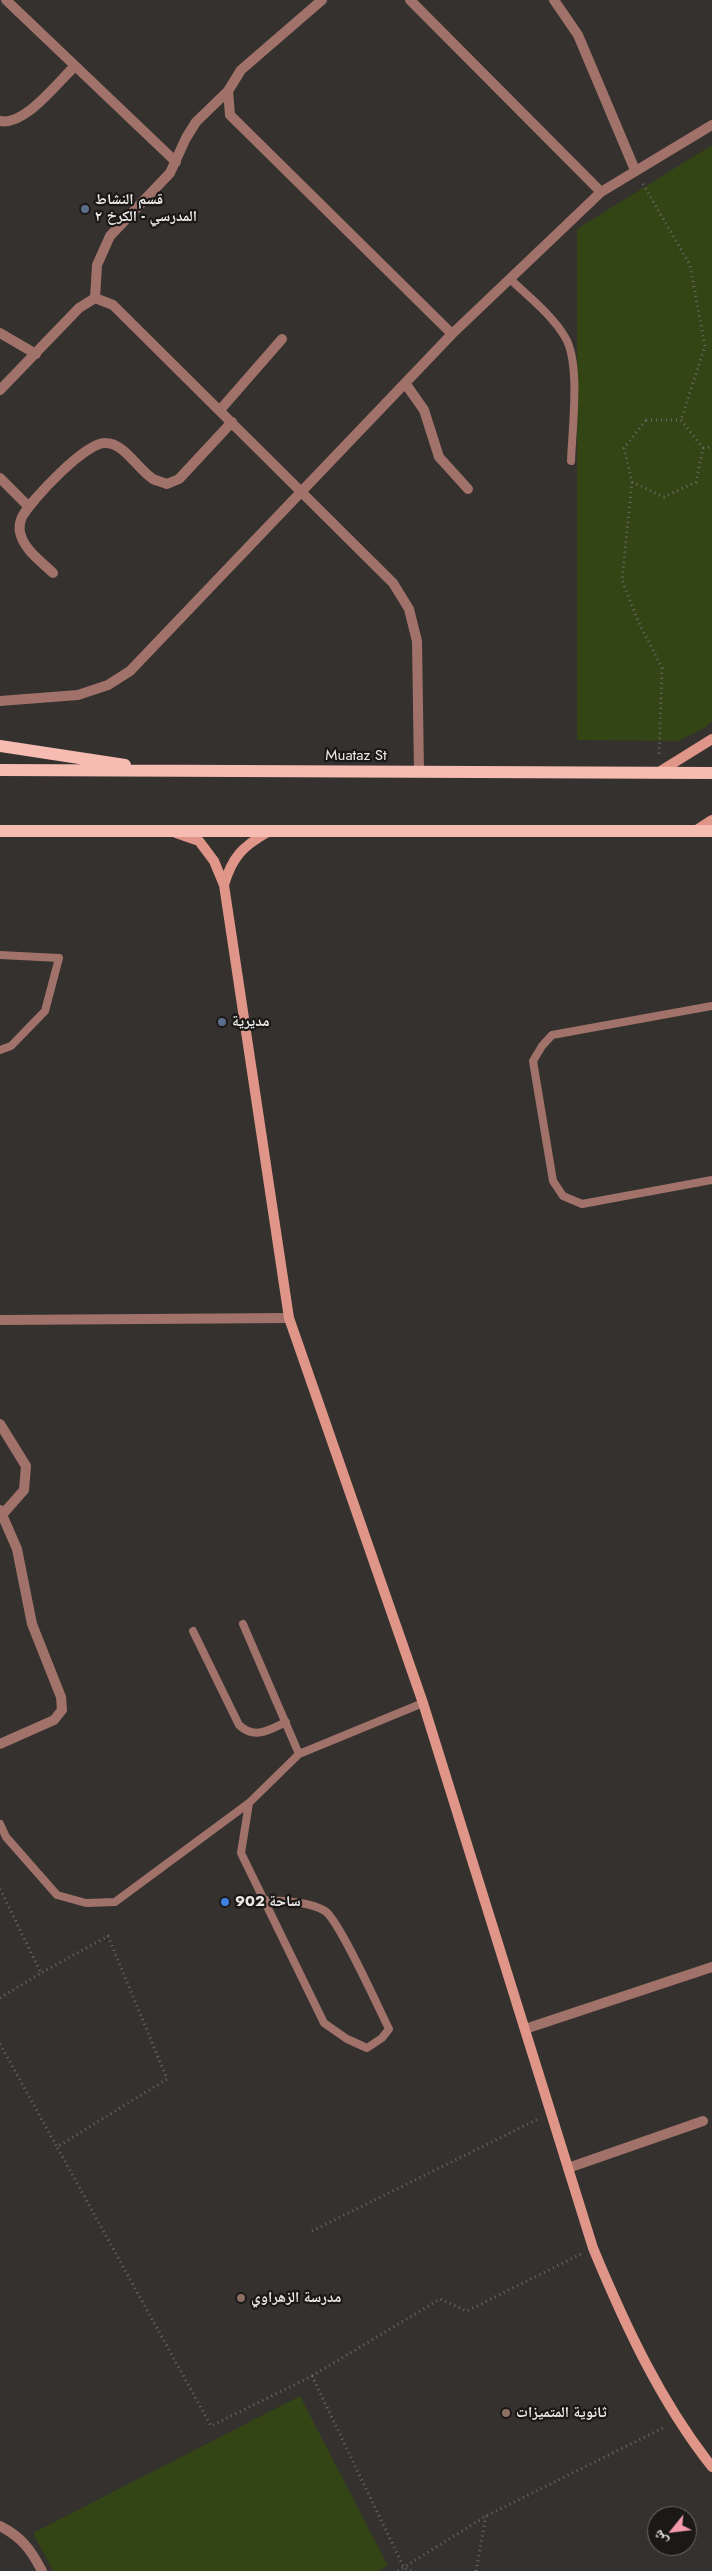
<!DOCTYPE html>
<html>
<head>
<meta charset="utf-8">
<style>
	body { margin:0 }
	#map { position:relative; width:712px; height:2571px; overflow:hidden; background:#34312f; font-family:Jost,"Noto Naskh Arabic",sans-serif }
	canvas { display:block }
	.north { position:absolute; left:647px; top:2506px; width:50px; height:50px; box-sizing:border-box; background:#1b1918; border:1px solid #6e6c6a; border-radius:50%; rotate:241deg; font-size:14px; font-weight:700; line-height:20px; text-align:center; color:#eae8e6 }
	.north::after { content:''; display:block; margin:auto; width:18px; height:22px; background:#f39aac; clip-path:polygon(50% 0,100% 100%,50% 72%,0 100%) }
</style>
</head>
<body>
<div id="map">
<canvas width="712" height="2571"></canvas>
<div class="north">ش</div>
</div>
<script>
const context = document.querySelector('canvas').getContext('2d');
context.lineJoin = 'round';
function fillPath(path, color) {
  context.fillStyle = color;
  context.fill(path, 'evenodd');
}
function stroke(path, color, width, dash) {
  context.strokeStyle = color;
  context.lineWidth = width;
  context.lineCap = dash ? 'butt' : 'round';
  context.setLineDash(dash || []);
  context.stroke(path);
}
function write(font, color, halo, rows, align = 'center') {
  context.font = font + ' Jost,"Noto Naskh Arabic",sans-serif';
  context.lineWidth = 4.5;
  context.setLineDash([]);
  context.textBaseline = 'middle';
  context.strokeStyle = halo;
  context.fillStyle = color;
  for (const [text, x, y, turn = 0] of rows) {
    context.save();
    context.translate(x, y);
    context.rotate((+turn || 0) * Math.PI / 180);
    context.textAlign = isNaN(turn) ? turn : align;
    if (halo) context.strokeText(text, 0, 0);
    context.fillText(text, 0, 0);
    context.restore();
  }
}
fillPath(new Path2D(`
	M 712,145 L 712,721 L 706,727 L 679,741 L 577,740 L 577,229 Z
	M 300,2396 L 388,2566 L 378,2571 L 53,2571 L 33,2533 Z`), '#344515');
stroke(new Path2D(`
	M 643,184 L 690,265 L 705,346 L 681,420
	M 646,420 L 681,420 L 703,448 L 696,482 L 664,497 L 632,482 L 624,448 Z
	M 703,448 L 712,447
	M 632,482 L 622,580 L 638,621 L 662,668 L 659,755
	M 0,1889 L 41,1973 L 108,1936 L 167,2079 L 57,2147 L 211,2426 L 312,2376 L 404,2568 L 411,2571
	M 0,1998 L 41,1973
	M 0,2044 L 57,2147
	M 312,2231 L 538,2119
	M 312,2376 L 440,2299 L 467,2311 L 581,2254
	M 398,2571 L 486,2516 L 665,2427
	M 476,2571 L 486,2516`), '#6b6967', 3, [1, 4]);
stroke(new Path2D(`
	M 510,279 C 529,297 552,315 565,337 C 581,363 572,430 571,461
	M 0,955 L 59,958 L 45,1011 L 11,1046 L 0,1050
	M 712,1006 L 552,1035 L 542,1046 L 533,1061 L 553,1181 L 563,1196 L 582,1204 L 712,1180
	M 243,1624 L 299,1754
	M 193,1631 L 239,1725 C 255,1740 269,1730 286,1722
	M 0,1824 L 6,1837 L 57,1895 L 86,1903 L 115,1902 L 249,1803
	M 264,1900 C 281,1901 309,1901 325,1911 C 339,1920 379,2009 389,2029 L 382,2038 L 367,2048 L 347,2039 L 324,2023 L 241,1853 L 249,1803 L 299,1754 L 423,1703`), '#a17269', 8);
stroke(new Path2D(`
	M 6,0 L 176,162
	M 322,0 L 241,70 L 228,91 L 230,115 L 452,334
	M 410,0 L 601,192
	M 554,0 L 578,35 L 635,170
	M 0,121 C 25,126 57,83 75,66
	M 95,298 L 97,265 L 110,236 L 170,173 L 186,138 L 196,122 L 228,91
	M 0,333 L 36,354
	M 405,383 L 424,410 L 439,457 L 468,489
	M 0,390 L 79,308 L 95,298 L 113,305 L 393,583 L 409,609 L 417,641 L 419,772
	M 220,410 L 282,339
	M 0,478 L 29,507
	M 53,573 C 42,562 23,549 20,532 C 19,528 20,521 22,517 C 31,500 86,442 105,443 C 125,443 137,469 153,479 C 157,481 162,482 167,484 L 179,479 L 232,422
	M 0,701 L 78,695 L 108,685 L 130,671 L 452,334 L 601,192 L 712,125
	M 0,1320 L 289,1318
	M 0,1424 L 26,1466 L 24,1490 L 2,1515
	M 0,1510 L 17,1549 L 32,1624 L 61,1697 L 62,1710 L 54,1720 L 0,1744
	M 525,2029 L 712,1967
	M 568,2168 L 703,2121
	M 0,2526 C 22,2537 31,2550 42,2571`), '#a17269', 10);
stroke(new Path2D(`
	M 659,772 L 712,739
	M 695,831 L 712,820
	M 176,833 L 199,841 L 214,861 L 224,885 L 289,1318 L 423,1703 L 593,2248 C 625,2325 660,2401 712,2467
	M 224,885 C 232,857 243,846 268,832`), '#df9587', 10);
stroke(new Path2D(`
	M 0,746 L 125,765
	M 0,770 L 712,773
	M 0,831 L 712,831`), '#f7bcb1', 12);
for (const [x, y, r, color] of [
	[85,209,5,"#5c6f8a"],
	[222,1022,5,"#5c6f8a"],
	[225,1902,5,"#3f7fe0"],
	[241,2298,5,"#8d6e63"],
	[506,2413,5,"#8d6e63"]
]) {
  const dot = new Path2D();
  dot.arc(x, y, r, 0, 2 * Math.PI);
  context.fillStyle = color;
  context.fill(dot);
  stroke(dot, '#1b1918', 2);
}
write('bold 15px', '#eae8e6', '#1b1918', [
	["قسم النشاط",95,200],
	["المدرسي - الكرخ ٢",95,217],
	["مديرية",232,1022],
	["ساحة 902",235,1902],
	["مدرسة الزهراوي",251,2298],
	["ثانوية المتميزات",516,2413]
], 'left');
write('15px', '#eae8e6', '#1b1918', [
	["Muataz St",356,756]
]);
</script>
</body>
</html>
